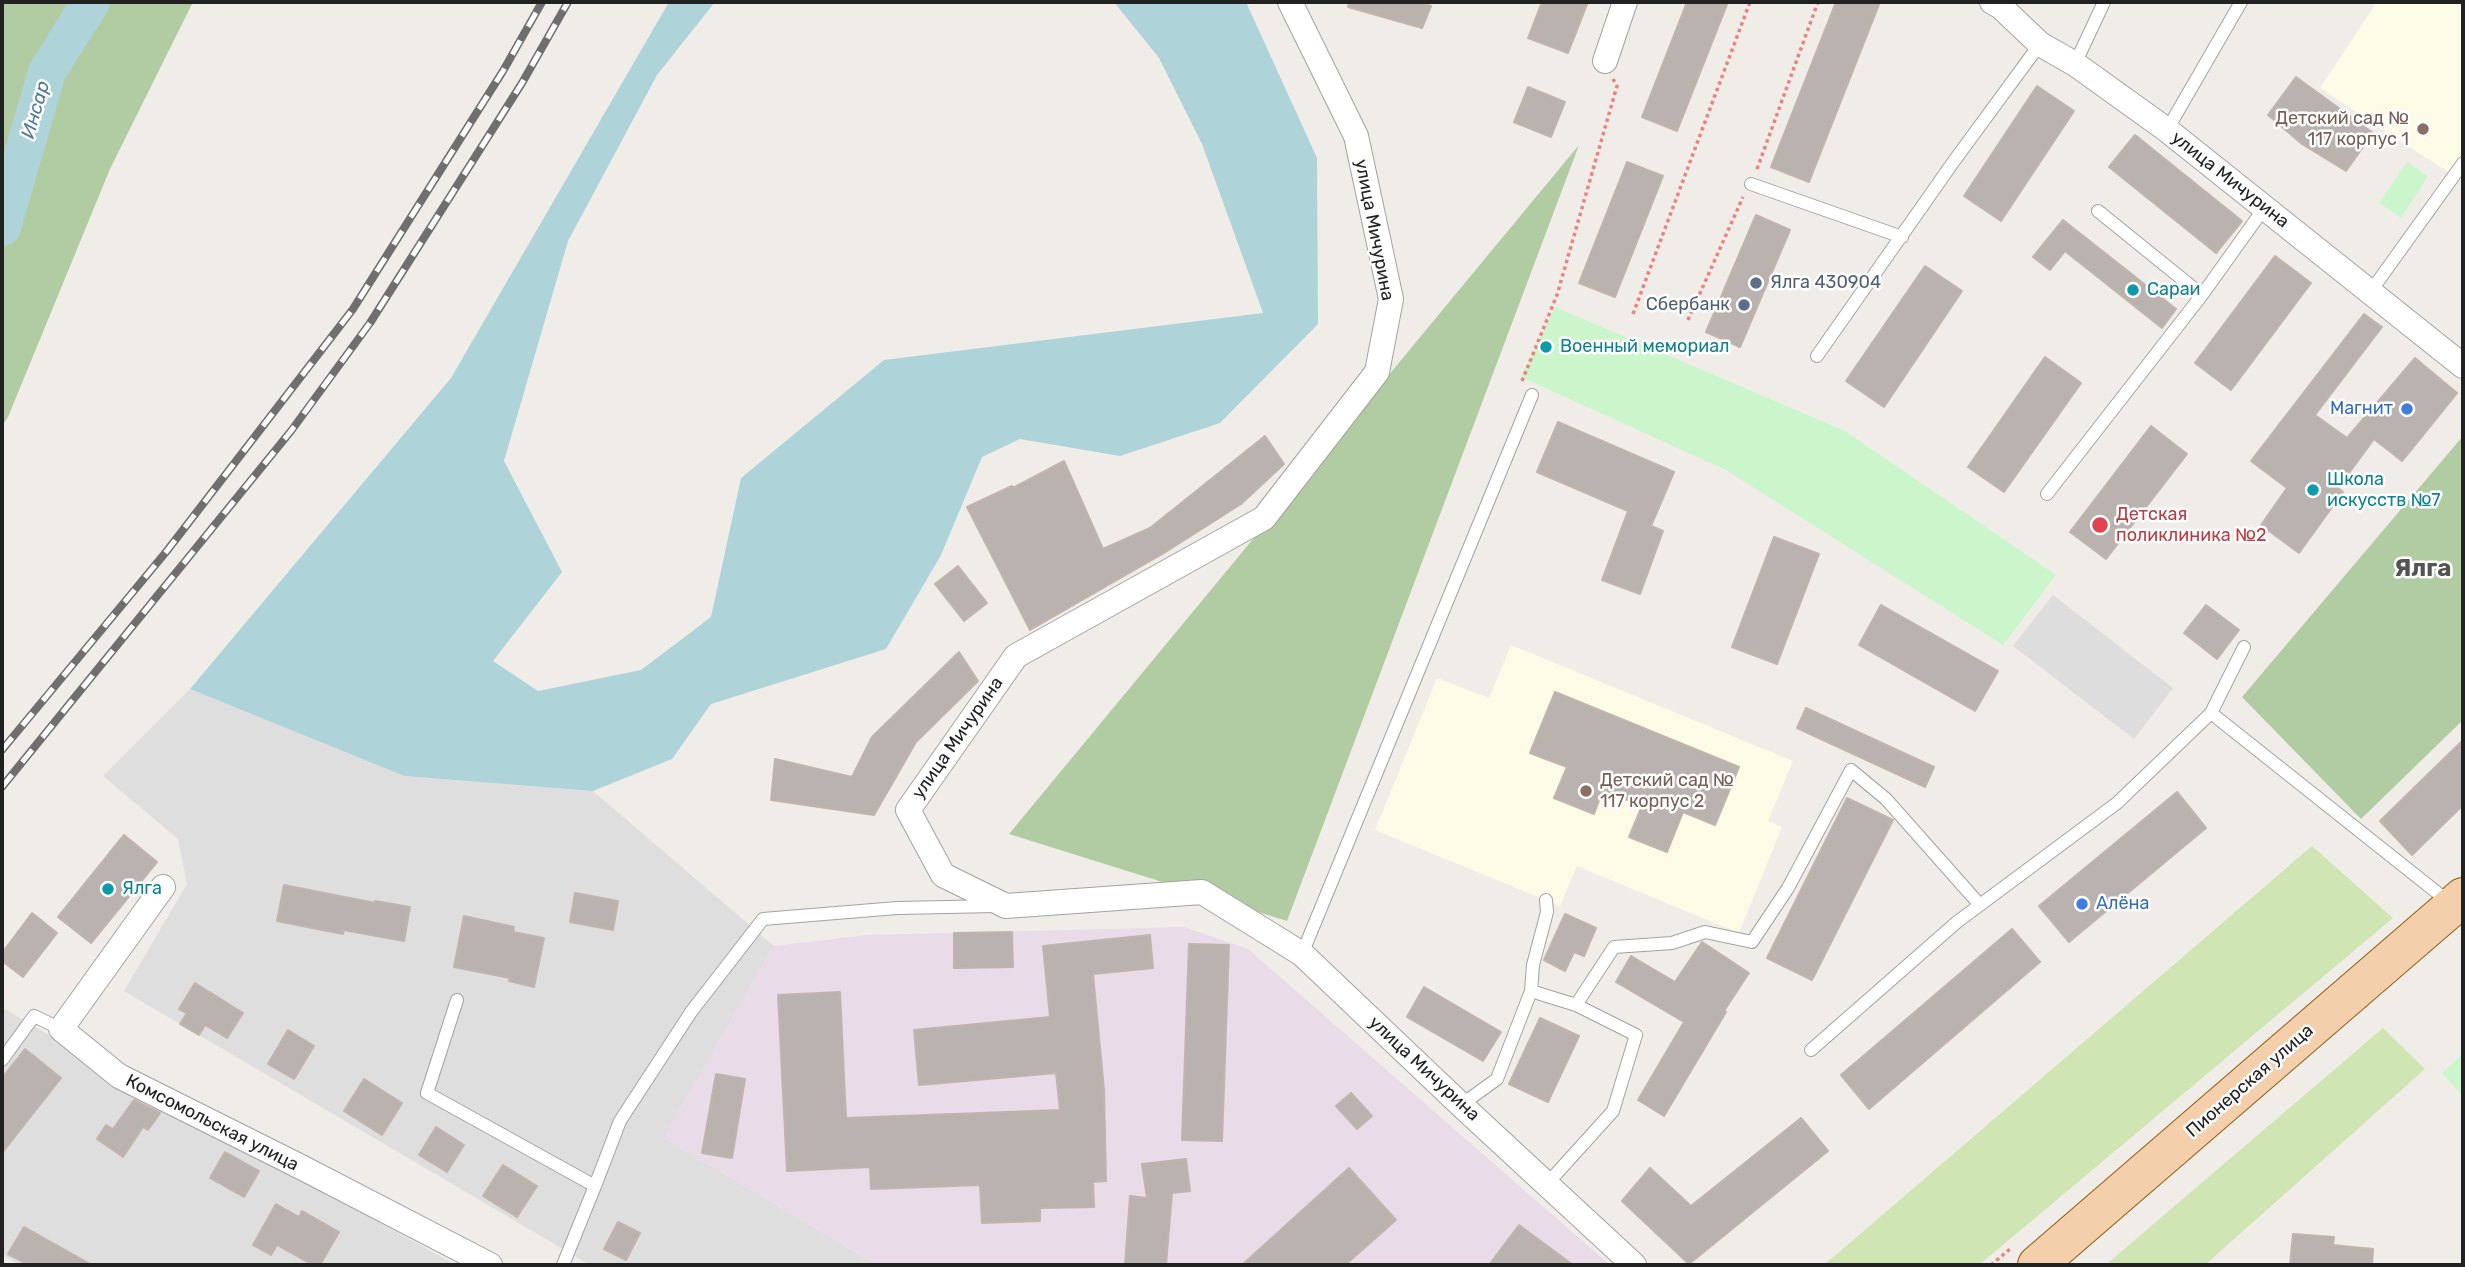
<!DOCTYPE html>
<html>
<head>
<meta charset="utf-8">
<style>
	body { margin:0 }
	#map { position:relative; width:2465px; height:1267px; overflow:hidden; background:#f0ede9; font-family:Rubik,sans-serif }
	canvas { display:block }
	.frame { position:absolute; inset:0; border:4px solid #212121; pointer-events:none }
</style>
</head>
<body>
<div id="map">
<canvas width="2465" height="1267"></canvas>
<div class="frame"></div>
</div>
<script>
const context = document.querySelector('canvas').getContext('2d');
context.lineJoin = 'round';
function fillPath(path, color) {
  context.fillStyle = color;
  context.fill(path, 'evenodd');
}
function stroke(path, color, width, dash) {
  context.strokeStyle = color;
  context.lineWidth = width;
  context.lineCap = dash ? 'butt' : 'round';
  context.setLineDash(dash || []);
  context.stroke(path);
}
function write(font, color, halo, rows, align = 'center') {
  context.font = font + ' Rubik,sans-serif';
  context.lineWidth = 5;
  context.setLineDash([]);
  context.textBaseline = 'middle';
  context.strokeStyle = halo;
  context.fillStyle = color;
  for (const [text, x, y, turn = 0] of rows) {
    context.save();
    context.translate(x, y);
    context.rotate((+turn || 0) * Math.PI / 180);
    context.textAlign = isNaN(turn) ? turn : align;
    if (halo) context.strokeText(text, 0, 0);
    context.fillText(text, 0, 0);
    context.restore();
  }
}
fillPath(new Path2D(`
	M 190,689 L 404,776 L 593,791 L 774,946 L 664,1138 L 877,1265 L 590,1265 L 124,991 L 187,884 L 178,839 L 103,776 Z
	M 2,1007 L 117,1076 L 456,1265 L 19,1265 L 2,1254 Z`), '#dfdede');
fillPath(new Path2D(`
	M 1184,927 L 1248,949 L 1610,1265 L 877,1265 L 664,1138 L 774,946 L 867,935 Z`), '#e9dbe7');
fillPath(new Path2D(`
	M 2377,2 L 2463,2 L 2463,182 L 2320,88 Z
	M 1511,645 L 1793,761 L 1768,821 L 1782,827 L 1739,933 L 1577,866 L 1560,906 L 1375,830 L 1437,678 L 1489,698 Z`), '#fcfbe6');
fillPath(new Path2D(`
	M 2312,846 L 2393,918 L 1979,1265 L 1824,1265 Z
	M 2383,1028 L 2425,1069 L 2205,1265 L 2111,1265 L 2109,1262 Z`), '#d0e5b4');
fillPath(new Path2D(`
	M 2,2 L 193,2 L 110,169 L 8,417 L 2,426 Z
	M 1579,145 L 1287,921 L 1009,834 Z
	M 2463,436 L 2463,720 L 2361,819 L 2242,697 Z`), '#b1cca2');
fillPath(new Path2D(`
	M 2407,162 L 2428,176 L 2401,218 L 2379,203 Z
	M 1555,307 L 1845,431 L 2056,575 L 2003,645 L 1726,470 L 1521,377 Z
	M 2463,1054 L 2463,1097 L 2442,1073 Z`), '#cbf5cb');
fillPath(new Path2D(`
	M 2053,595 L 2173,688 L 2134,739 L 2013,646 Z`), '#ddd');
fillPath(new Path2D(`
	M 669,2 L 715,2 L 657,75 L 568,241 L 504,461 L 562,572 L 493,661 L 538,691 L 641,670 L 711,617 L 741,478 L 884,360 L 1263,313 L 1202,144 L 1159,58 L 1114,2 L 1246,2 L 1317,158 L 1318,324 L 1220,423 L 1120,456 L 1020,439 L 982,457 L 941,555 L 886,649 L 711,704 L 672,759 L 593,791 L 404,776 L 190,689 L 451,378 Z`), '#aed3d9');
stroke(new Path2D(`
	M 2,227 L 47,72 L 91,2`), '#aed3d9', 38);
const building = new Path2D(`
	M 1349,2 L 1420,2 L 1431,6 L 1422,28 L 1348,7 Z
	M 1542,2 L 1588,2 L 1568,53 L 1528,38 Z
	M 1687,2 L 1728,2 L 1677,131 L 1642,117 Z
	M 1836,2 L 1880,2 L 1809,182 L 1771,167 Z
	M 2296,77 L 2373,133 L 2346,171 L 2302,144 L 2268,115 Z
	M 2037,86 L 2074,111 L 2001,221 L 1964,196 Z
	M 1528,87 L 1565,102 L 1551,137 L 1514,122 Z
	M 2135,135 L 2242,221 L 2216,253 L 2109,167 Z
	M 1627,162 L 1663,176 L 1615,297 L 1579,283 Z
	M 1756,215 L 1790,230 L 1740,347 L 1706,332 Z
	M 2063,220 L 2176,309 L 2162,328 L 2065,251 L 2050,270 L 2033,257 Z
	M 2275,256 L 2311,283 L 2231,390 L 2195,363 Z
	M 1925,266 L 1962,291 L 1884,407 L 1846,381 Z
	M 2364,314 L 2382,327 L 2315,415 L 2347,438 L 2415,358 L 2457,393 L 2402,461 L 2374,439 L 2338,488 L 2343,492 L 2299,553 L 2261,525 L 2287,488 L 2251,461 Z
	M 2045,357 L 2081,383 L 2004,492 L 1968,467 Z
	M 1558,422 L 1674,472 L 1651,526 L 1663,531 L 1640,594 L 1602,580 L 1628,511 L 1537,472 Z
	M 2151,426 L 2187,454 L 2106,559 L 2070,532 Z
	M 1265,436 L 1284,464 L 1241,504 L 1164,553 L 1030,630 L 967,507 L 1012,486 L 1013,488 L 1064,461 L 1103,549 L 1150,528 Z
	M 1774,537 L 1819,554 L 1777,664 L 1732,647 Z
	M 958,566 L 987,603 L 964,621 L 935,584 Z
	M 1881,605 L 1998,671 L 1975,711 L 1859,645 Z
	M 2206,605 L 2239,630 L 2217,659 L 2184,633 Z
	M 959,652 L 978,681 L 916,742 L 874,815 L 771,800 L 775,759 L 852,777 L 872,737 Z
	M 1555,692 L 1739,767 L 1715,825 L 1683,812 L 1667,852 L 1629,837 L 1642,806 L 1603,790 L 1594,814 L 1554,798 L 1567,767 L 1530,753 Z
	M 1806,708 L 1934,767 L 1925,787 L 1797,728 Z
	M 2463,740 L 2463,805 L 2412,855 L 2380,821 Z
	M 2177,792 L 2206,828 L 2069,942 L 2039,906 Z
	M 1847,798 L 1893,820 L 1812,980 L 1767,958 Z
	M 124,835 L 157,862 L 91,943 L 58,917 Z
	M 284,885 L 375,903 L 375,901 L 410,907 L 404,941 L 344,930 L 343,934 L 277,921 Z
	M 575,893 L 618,901 L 613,930 L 570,922 Z
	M 32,913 L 57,933 L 23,977 L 2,961 L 2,953 Z
	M 1565,914 L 1596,928 L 1584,956 L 1574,952 L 1565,971 L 1544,960 Z
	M 464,916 L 514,927 L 513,932 L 544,938 L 534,987 L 509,981 L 510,978 L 454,967 Z
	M 2012,929 L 2040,962 L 1869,1109 L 1841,1075 Z
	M 1012,932 L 1013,967 L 954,968 L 954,933 Z
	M 1150,935 L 1153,968 L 1093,974 L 1104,1090 L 1106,1181 L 1093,1182 L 1094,1207 L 1040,1208 L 1040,1221 L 982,1223 L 980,1185 L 871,1189 L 870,1167 L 787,1171 L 778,995 L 840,992 L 846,1118 L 1060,1110 L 1056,1073 L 919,1085 L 914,1030 L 1050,1017 L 1043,946 Z
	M 1702,942 L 1749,973 L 1724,1011 L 1726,1012 L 1664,1116 L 1638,1100 L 1684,1022 L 1616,982 L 1631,956 L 1675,982 Z
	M 1189,944 L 1229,945 L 1222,1141 L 1182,1140 Z
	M 195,983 L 243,1013 L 227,1038 L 205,1025 L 199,1035 L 180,1024 L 187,1013 L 179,1009 Z
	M 1424,987 L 1501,1032 L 1483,1061 L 1407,1017 Z
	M 1540,1018 L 1579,1036 L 1548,1102 L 1509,1084 Z
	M 288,1030 L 314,1046 L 294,1079 L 268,1064 Z
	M 25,1049 L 61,1078 L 2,1153 L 2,1078 Z
	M 716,1074 L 745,1079 L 732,1158 L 702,1153 Z
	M 364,1079 L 402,1103 L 382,1135 L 344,1111 Z
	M 1351,1093 L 1372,1116 L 1357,1129 L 1336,1106 Z
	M 134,1100 L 160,1113 L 148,1130 L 143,1127 L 123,1157 L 97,1139 L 106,1125 L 113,1129 Z
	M 1801,1118 L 1828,1151 L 1689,1264 L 1622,1201 L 1650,1168 L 1691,1206 Z
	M 436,1127 L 464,1145 L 447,1172 L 419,1155 Z
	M 225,1152 L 259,1171 L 244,1197 L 210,1178 Z
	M 1186,1159 L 1190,1191 L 1172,1193 L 1166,1265 L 1125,1265 L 1130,1196 L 1147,1198 L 1142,1164 Z
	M 503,1165 L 537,1186 L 517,1217 L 483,1196 Z
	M 1349,1168 L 1396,1220 L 1345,1265 L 1242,1265 Z
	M 276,1204 L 299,1217 L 302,1211 L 339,1232 L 320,1265 L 313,1265 L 277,1245 L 271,1255 L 253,1245 Z
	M 618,1222 L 640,1233 L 626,1260 L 604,1249 Z
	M 1519,1225 L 1573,1265 L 1489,1265 Z
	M 24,1227 L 92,1265 L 29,1265 L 8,1254 Z
	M 2293,1234 L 2334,1237 L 2333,1245 L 2373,1249 L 2372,1265 L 2290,1265 Z`);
fillPath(building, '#bab2ae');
stroke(building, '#c1b4ac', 2);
const lane = new Path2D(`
	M 2075,64 L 2104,2
	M 2167,130 L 2241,2
	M 1751,184 L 1902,237
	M 2098,211 L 2202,295
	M 2371,291 L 2463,163
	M 1817,356 L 1954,161 L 2040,44
	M 2047,494 L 2202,295 L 2265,207
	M 2211,713 L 2449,902
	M 1302,954 L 1532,395
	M 1531,991 L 1533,965 L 1547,912 L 1546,900
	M 457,1000 L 427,1093 L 595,1186 L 563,1265
	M 1811,1050 L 1957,922 L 2117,803 L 2211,713 L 2244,647
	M 2,1060 L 34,1016 L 61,1029
	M 1461,1105 L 1497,1079 L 1531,991 L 1576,1005
	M 1547,1184 L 1613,1111 L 1636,1035 L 1576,1005 L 1614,947 L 1672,943 L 1705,932 L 1752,942 L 1788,888 L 1851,770 L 1886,799 L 1980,905
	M 595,1186 L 620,1121 L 691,1012 L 763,919 L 897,908 L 996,906`);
const street = new Path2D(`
	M 1290,2 L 1356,136 L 1391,299 L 1377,372 L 1264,518 L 1016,656 L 908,810 L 943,875 L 1006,906 L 1202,892 L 1302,954 L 1461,1105 L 1634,1265
	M 1992,2 L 2001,7 L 2040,44 L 2075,64 L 2167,130 L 2463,366
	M 1605,61 L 1625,2
	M 163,887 L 61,1029 L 119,1076 L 301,1167 L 490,1265`);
const primary = new Path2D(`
	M 2037,1265 L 2463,897`);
stroke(lane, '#a2a2a2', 14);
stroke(street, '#a2a2a2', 26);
stroke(primary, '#8f5b0f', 40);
stroke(new Path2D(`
	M 1757,169 L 1818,2
	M 1633,314 L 1750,2
	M 1688,320 L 1743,197
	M 1522,381 L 1557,295 L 1617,86 L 1613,79
	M 1991,1265 L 2010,1249`), '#ed817d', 3.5, [3.5, 3.5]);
stroke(lane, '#fff', 12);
stroke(street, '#fff', 24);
stroke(primary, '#f4cfab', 38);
const rail = new Path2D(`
	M 2,750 L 166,552 L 353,309 L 503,71 L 542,2
	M 2,787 L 291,431 L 370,323 L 522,83 L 568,2`);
stroke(rail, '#6f6f6f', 8);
stroke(rail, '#fff', 5, [16]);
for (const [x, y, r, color] of [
	[2423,129,7,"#8d6e63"],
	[1756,283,7,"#5c6f8a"],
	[2133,290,7,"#0f9aa8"],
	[1744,305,7,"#5c6f8a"],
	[1546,347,7,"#0f9aa8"],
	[2407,409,7,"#3f7fe0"],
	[2313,490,7,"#0f9aa8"],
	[2100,525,9,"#e0444e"],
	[1586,791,7,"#8d6e63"],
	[108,889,7,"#0f9aa8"],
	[2082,904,7,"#3f7fe0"]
]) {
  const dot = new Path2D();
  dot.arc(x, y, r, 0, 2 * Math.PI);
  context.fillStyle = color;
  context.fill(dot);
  stroke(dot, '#fff', 2.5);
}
write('18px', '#785e54', '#fff', [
	["Детский сад №",2409,119],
	["117 корпус 1",2409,140],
	["Детский сад №",1600,781,"left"],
	["117 корпус 2",1600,802,"left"]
], 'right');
write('18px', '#212121', '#fff', [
	["улица Мичурина",2230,180,38],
	["улица Мичурина",1374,230,79],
	["улица Мичурина",958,738,-55],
	["улица Мичурина",1424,1069,43],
	["Пионерская улица",2250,1081,-41],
	["Комсомольская улица",212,1123,27]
]);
write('18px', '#4e5e75', '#fff', [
	["Ялга 430904",1770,283],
	["Сбербанк",1730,305,"right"]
], 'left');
write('18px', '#0d838f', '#fff', [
	["Сараи",2147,290],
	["Военный мемориал",1560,347],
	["Школа",2327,480],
	["искусств №7",2327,501],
	["Ялга",122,889]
], 'left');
write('18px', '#366cbe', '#fff', [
	["Магнит",2393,409],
	["Алёна",2096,904,"left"]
], 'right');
write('18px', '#be3a42', '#fff', [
	["Детская",2116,515],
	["поликлиника №2",2116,536]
], 'left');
write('italic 19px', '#4f799a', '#fff', [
	["Инсар",36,110,-74]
]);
write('bold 24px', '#545454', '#fff', [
	["Ялга",2423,569]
]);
</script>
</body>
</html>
